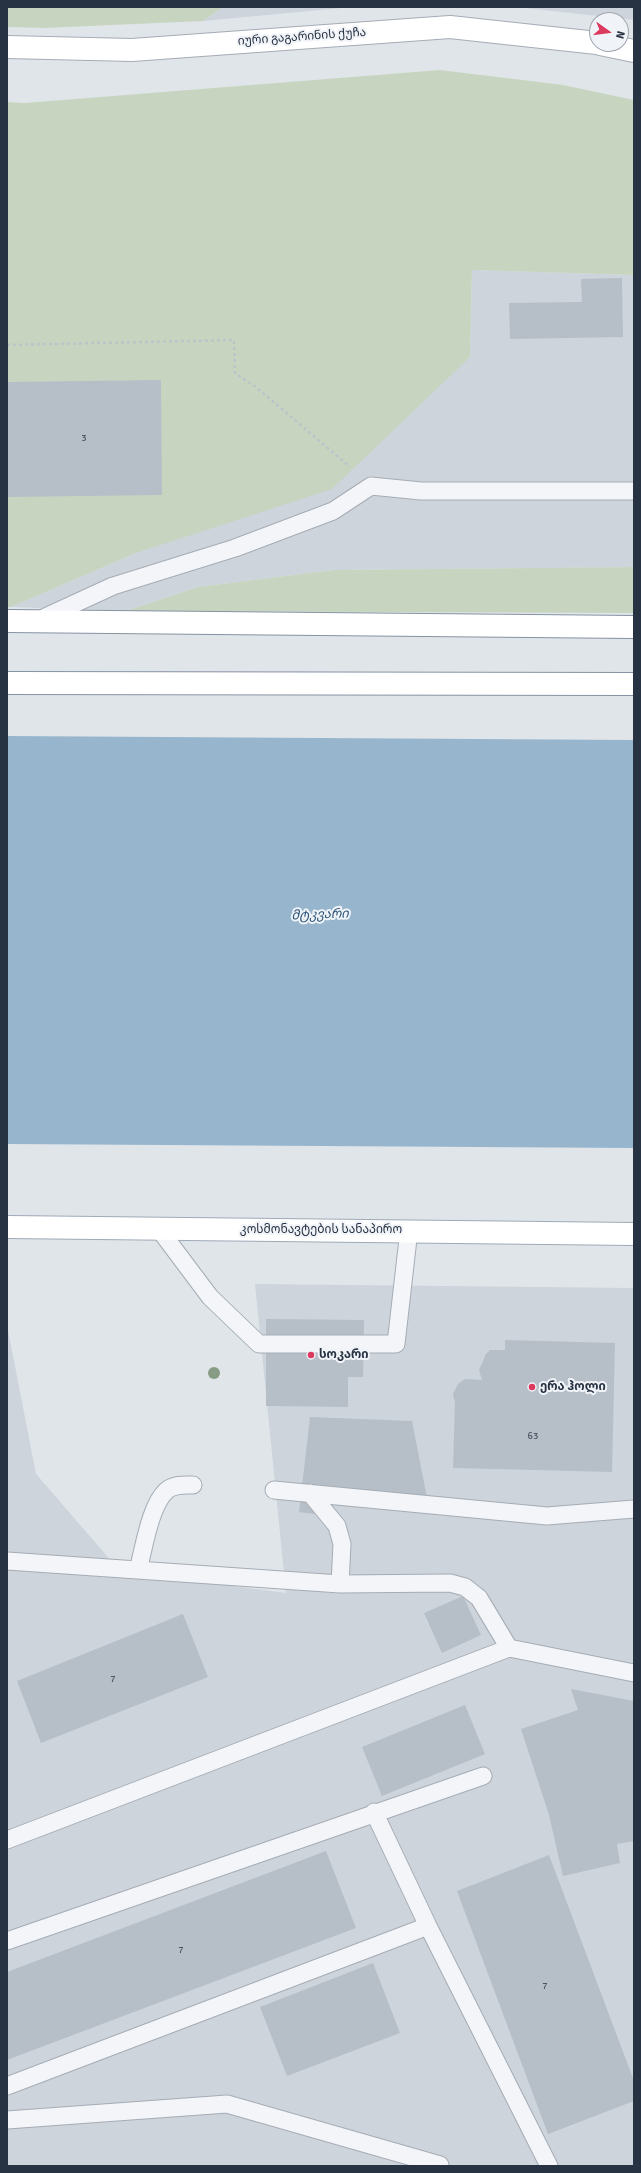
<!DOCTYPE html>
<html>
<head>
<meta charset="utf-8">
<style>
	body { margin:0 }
	#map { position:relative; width:641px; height:2173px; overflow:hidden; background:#e0e5ea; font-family:Signika,sans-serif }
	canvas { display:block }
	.frame { position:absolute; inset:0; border:8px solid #273343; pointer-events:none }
	.north { position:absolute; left:589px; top:12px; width:40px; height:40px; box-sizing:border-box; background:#f0f3f7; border:1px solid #a0a6af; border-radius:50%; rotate:104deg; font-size:11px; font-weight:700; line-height:16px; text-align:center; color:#273343 }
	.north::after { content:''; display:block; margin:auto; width:14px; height:18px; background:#db395d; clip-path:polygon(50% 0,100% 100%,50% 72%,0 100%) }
</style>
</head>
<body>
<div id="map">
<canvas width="641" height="2173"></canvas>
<div class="frame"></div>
<div class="north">N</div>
</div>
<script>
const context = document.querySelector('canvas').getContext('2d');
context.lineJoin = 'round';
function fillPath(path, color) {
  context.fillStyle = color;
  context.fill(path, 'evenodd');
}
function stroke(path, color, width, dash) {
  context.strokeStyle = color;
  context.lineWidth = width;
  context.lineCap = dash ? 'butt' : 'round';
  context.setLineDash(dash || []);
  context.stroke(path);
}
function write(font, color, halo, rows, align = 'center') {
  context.font = font + ' Signika,"Noto Sans Georgian",sans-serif';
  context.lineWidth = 4;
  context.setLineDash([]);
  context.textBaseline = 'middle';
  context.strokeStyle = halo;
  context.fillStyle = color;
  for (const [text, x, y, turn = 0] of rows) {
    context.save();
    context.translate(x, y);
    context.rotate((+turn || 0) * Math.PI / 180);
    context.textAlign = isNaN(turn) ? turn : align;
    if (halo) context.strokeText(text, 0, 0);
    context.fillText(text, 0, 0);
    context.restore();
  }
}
fillPath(new Path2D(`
	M 223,7 L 352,7 L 203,21 Z
	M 515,7 L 634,7 L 634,20 L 626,19 Z
	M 472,270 L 634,275 L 634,567 L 333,570 L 198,587 L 126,611 L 11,607 L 136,553 L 470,357 Z
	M 255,1284 L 634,1288 L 634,2166 L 7,2166 L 7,1325 L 36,1474 L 120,1571 L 286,1593 Z`), '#cdd4dc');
fillPath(new Path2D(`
	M 7,7 L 223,7 L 203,21 L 45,28 L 7,27 Z
	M 440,70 L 563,85 L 634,100 L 634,275 L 472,270 L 470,357 L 332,489 L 136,553 L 11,607 L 7,607 L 7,102 L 25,103 Z
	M 634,567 L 634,613 L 126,611 L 198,587 L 333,570 Z`), '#c7d5c0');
fillPath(new Path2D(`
	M 7,736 L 634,740 L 634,1148 L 7,1144 Z`), '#97b6cd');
fillPath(new Path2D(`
	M 622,278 L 623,337 L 510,339 L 509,303 L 582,302 L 581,279 Z
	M 161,380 L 162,495 L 7,497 L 7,382 Z
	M 266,1319 L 364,1320 L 363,1377 L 348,1377 L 348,1407 L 266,1406 Z
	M 505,1340 L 615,1343 L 612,1472 L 453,1468 L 455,1403 L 453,1394 L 458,1384 L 465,1379 L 482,1380 L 479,1370 L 486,1354 L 490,1350 L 505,1350 Z
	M 310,1417 L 412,1421 L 427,1498 L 335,1488 L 332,1516 L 299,1512 Z
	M 463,1596 L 481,1635 L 442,1653 L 424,1613 Z
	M 183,1614 L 208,1677 L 41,1743 L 17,1681 Z
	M 571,1689 L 634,1701 L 634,1841 L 617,1844 L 620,1863 L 563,1876 L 549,1815 L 521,1729 L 578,1710 Z
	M 465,1705 L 485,1754 L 382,1796 L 362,1747 Z
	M 326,1851 L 356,1928 L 7,2060 L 7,1972 Z
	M 549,1855 L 634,2081 L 634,2101 L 548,2134 L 457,1891 Z
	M 373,1963 L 400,2033 L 287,2076 L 260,2007 Z`), '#b6bec8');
const lane = new Path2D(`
	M 39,620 L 113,586 L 235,548 L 333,511 L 371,486 L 421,491 L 634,491
	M 159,1229 L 210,1297 L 259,1344 L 396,1344 L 409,1230
	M 274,1490 L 547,1516 L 634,1509
	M 310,1493 L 337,1526 L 342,1544 L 340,1584
	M 7,1561 L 340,1584 L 450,1583 L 465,1587 L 479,1598 L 509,1648
	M 138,1570 C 144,1548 150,1506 166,1491 C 173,1484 184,1485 193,1485
	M 374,1812 L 428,1926 L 549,2166
	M 7,1840 L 509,1648 L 634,1673
	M 7,1941 L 483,1776
	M 7,2086 L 428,1926
	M 7,2120 L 227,2104 L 440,2165`);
const secondary = new Path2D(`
	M 600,44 L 634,51
	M 7,47 L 132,50 L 450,27 L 597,43`);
const primary = new Path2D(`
	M 7,1227 L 634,1234`);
const highway = new Path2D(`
	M 7,621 L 634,627
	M 7,683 L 634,684`);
stroke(lane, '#a5acb5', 19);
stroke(secondary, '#a5acb5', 24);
stroke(primary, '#9eaab7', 24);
stroke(highway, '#8693a2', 24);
stroke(new Path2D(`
	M 7,345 L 234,340 L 235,373 L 256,387 L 350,467`), '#bec3c9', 2.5, [3, 3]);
stroke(lane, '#f3f5f8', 17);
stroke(secondary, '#fff', 22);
stroke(primary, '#fff', 22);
stroke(highway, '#fff', 22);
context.fillStyle = '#879c85';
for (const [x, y] of [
	[214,1373]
]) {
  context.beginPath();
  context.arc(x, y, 6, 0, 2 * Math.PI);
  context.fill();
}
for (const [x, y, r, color] of [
	[311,1355,4,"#db395d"],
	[532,1387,4,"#db395d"]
]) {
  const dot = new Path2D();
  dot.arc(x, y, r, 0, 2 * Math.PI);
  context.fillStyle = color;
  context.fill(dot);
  stroke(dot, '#f0f3f7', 1.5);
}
write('10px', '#4b5664', null, [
	["3",84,438],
	["63",533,1436],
	["7",113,1679],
	["7",181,1950],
	["7",545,1986]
]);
write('12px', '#273343', '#f0f3f7', [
	["იური გაგარინის ქუჩა",302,37,-4],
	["კოსმონავტების სანაპირო",321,1230]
]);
write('bold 12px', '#273343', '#f0f3f7', [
	["სოკარი",319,1355],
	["ერა ჰოლი",540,1387]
], 'left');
write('italic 13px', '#2d557b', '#f0f3f7', [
	["მტკვარი",320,915,-2]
]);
</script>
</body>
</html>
